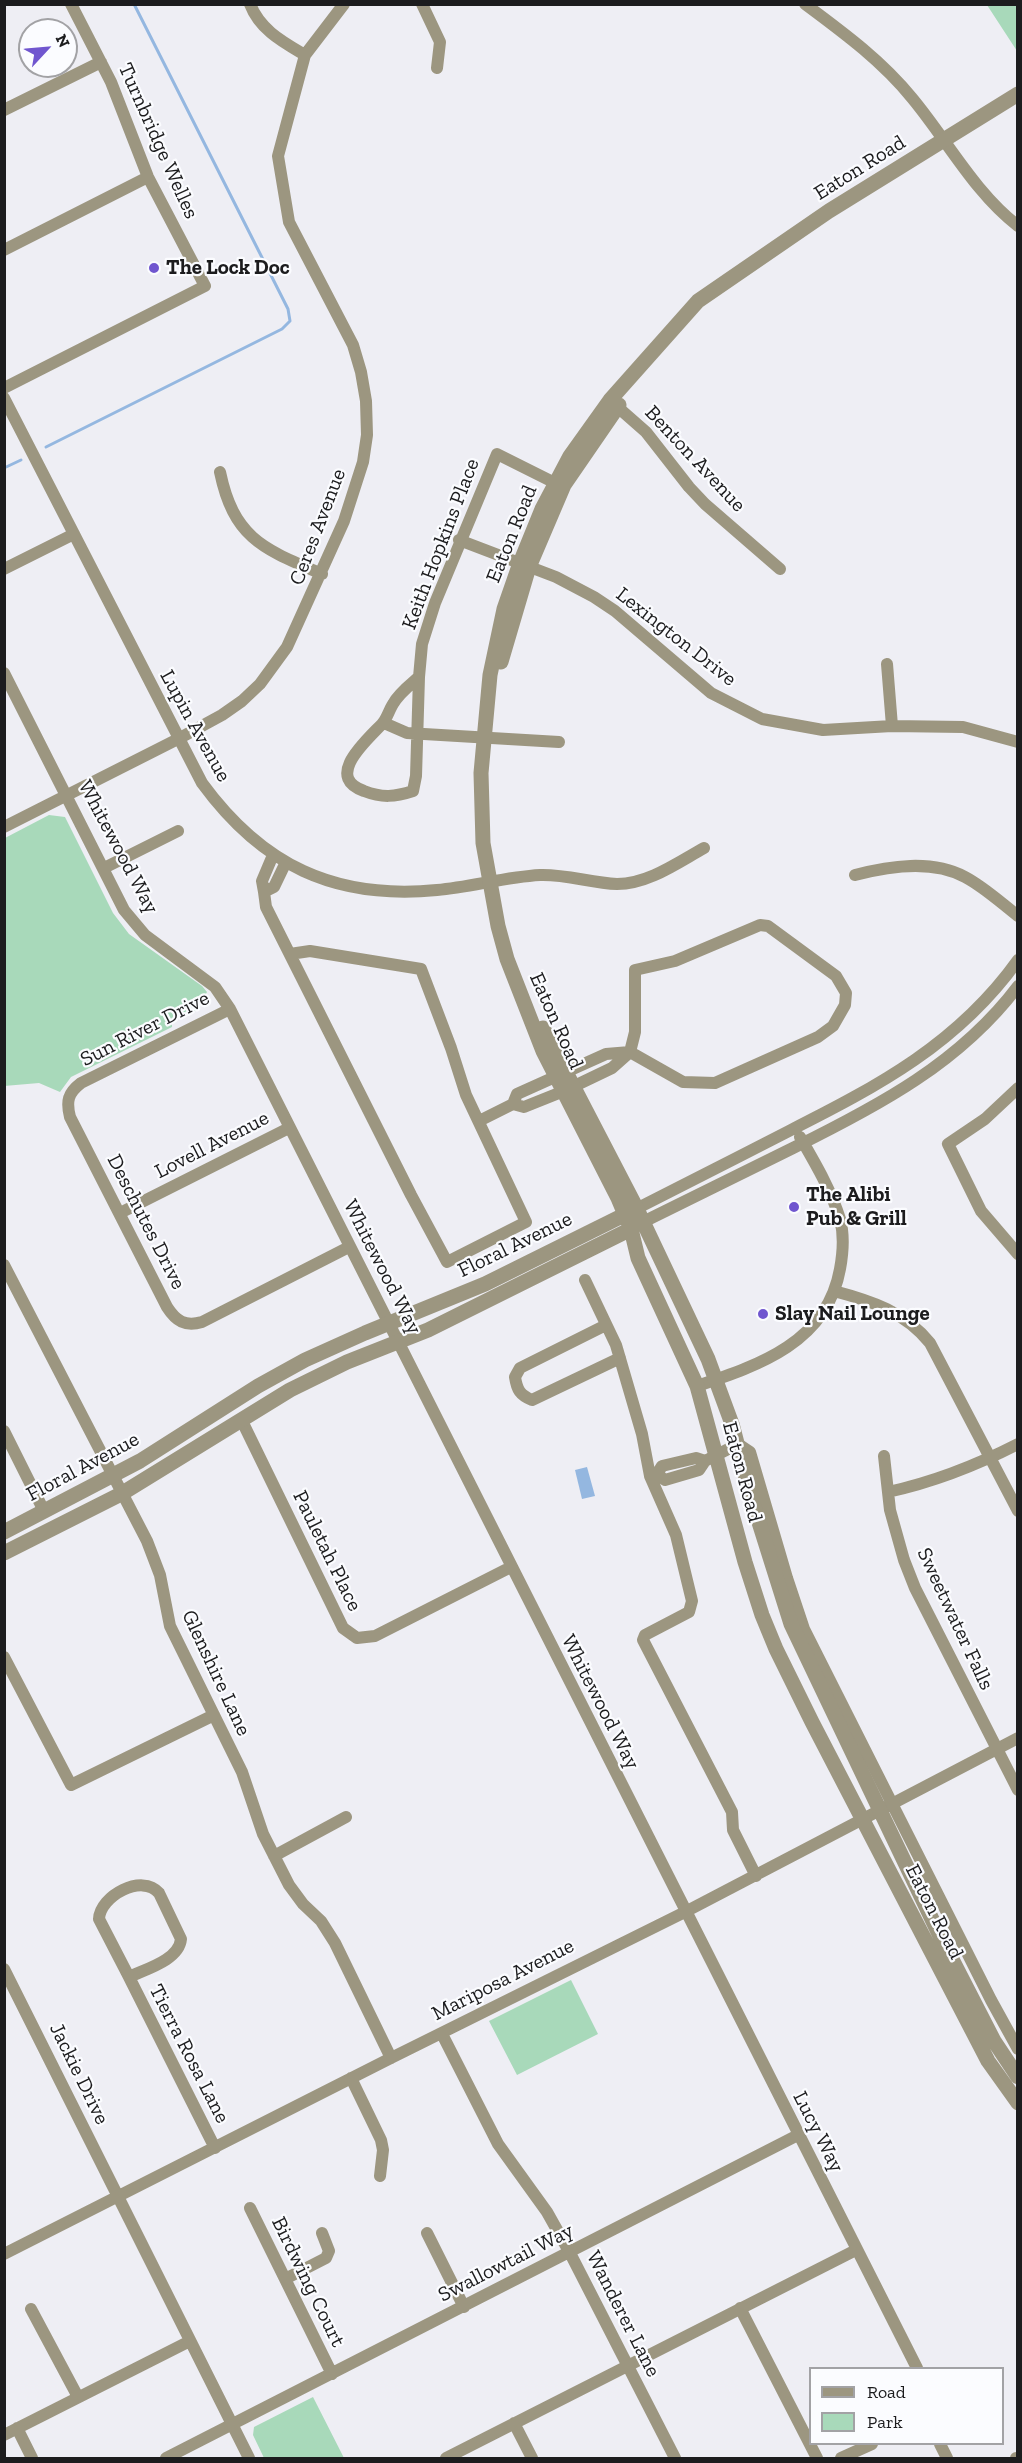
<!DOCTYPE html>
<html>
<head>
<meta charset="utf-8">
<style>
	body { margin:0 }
	#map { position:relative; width:1022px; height:2463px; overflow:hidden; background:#eeeef4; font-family:"Zilla Slab",serif }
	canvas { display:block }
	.frame { position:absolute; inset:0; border:6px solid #1c1c1e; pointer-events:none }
	.legend { position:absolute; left:809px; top:2367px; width:195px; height:78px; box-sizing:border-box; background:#fbfcff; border:2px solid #a2a2a5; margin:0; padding:8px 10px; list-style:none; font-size:18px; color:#1c1c1e }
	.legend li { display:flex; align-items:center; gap:12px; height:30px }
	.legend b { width:30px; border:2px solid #a2a2a5 }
	.north { position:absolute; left:18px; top:18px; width:60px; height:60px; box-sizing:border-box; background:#fbfcff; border:2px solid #a2a2a5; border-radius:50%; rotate:64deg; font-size:16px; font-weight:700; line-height:24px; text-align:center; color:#1c1c1e }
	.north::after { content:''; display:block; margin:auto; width:21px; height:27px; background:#7056cf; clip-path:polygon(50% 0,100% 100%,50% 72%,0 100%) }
</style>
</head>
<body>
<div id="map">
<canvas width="1022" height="2463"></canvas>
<div class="frame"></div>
<ul class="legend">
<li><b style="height:8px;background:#9c9680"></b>Road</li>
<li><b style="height:16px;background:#a8d9ba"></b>Park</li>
</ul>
<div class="north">N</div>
</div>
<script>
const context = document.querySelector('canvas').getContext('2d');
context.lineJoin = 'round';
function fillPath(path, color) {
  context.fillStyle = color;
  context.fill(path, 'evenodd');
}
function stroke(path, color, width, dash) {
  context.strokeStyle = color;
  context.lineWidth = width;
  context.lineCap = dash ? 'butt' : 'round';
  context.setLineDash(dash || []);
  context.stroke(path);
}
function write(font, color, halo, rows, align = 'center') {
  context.font = font + ' "Zilla Slab",serif';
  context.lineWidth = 4.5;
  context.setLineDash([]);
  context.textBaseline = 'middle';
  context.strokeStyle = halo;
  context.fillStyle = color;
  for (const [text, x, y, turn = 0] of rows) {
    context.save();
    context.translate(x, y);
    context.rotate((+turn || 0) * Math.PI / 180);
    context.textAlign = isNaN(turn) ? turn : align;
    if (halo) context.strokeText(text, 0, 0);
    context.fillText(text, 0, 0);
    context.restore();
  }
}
fillPath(new Path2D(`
	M 987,5 L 1017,5 L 1017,51 Z
	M 49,815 L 65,817 L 113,913 L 129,934 L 202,986 L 207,992 L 197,1010 L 172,1020 L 172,1027 L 71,1077 L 60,1092 L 39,1083 L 4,1086 L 5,838 Z
	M 571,1980 L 598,2034 L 517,2075 L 489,2021 Z
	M 313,2397 L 344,2458 L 264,2458 L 253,2435 L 254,2427 Z`), '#a8d9ba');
fillPath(new Path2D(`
	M 587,1467 L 595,1496 L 582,1499 L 575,1470 Z`), '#94b7e0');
stroke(new Path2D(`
	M 46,447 L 282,329 L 290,321 L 288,309 L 134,4
	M 4,468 L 21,460`), '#94b7e0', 3);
stroke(new Path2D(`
	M 250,4 C 260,30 283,42 305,55
	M 422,4 L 440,42 L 437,68
	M 805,4 C 844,33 882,61 912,98 C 947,140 974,192 1018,226
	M 4,110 L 101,62
	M 4,250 L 148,177
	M 4,388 L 205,286 L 148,177 L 111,82 L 71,4
	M 4,398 L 202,783 C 262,865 334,900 437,890 C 471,887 505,877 540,875 C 566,874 591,883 617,884 C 648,884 677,863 704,848
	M 613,403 L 646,432 L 689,487 L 705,504 L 780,569
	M 220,472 C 234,539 264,549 322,574
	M 459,540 L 556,577 L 594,597 L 615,611 L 711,693 L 762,719 L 823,730 L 892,726 L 963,727 L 1018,742
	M 4,569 L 74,534
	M 887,664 L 892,726
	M 4,673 L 124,910 L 145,935 L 215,987 L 230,1009 L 917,2368
	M 419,677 L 416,776 L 413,791 C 395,797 382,798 364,791 C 324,777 366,741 382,724 C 387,719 389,710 393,704 C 399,693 410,685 419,677 Z
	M 419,677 L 422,644 L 435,603 L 497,454 L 555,483
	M 384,723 L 407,733 L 559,742
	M 4,827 L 178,739 L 222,715 L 242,701 L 260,684 L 287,647 L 344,521 L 363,462 L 367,435 L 366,401 L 361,372 L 353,345 L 289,222 L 278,156 L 305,55 L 344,4
	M 273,855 L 262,881 L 264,892 L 274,887 L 286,862
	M 104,868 L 178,831
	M 855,875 C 889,866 932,859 965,877 C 984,887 1000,902 1018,916
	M 264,892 L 266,907 L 411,1195 L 447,1262 L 526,1222 L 466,1095 L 451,1048 L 421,969 L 310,951 L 290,954
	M 760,925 L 768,926 L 836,976 L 846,993 L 845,1005 L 833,1026 L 818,1037 L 715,1083 L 683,1082 L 630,1052 L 635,1032 L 635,970 L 675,961 Z
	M 230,1009 L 81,1083 C 68,1093 66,1101 70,1117 L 167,1307 C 176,1321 185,1327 202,1322 L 349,1247
	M 630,1052 L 612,1068 L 564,1091 L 524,1107 L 513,1104 L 517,1094 L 606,1054 Z
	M 1018,1088 L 985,1119 L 948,1144 L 981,1211 L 1018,1254
	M 479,1121 L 513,1104
	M 630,1212 C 684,1185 736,1158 789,1131 C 878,1086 958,1044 1018,960
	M 120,1213 L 289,1128
	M 637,1225 C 689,1199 741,1174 793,1148 C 878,1106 960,1063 1018,986
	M 4,1265 L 147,1541 L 160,1575 L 170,1626 L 242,1772 L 263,1834 L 289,1885 L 303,1904 L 321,1921 L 335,1943 L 391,2058
	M 585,1280 L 616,1345 L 642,1434 L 650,1476
	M 834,1291 C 872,1301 905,1312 930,1343 L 1018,1511
	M 606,1325 L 520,1368 L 515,1377 C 517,1390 520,1395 532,1400 L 620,1358
	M 697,1386 C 760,1365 827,1342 840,1269 C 843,1253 844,1234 840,1219 C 831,1190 815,1163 800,1137
	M 241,1419 L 343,1628 L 357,1638 L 375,1636 L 511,1567
	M 4,1431 L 44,1511
	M 884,1456 L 890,1510 L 904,1560 L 915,1588 L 1018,1790
	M 705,1461 L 696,1458 L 662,1466 L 657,1474 L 650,1476 L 676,1535 L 692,1601 L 689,1612 L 645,1635 L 643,1640 L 732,1812 L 733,1830 L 756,1876
	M 657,1474 L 665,1480 L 699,1470 L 705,1461 L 738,1444 L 750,1452 L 787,1578 L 804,1629 L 991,2000 L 1018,2049
	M 888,1492 C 934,1482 975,1466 1018,1444
	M 4,1657 L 71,1785 L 214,1715
	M 274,1856 L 346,1817
	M 4,1969 L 249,2458
	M 129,1977 L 99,1919 C 100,1896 142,1873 159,1893 L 181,1939 C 179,1960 146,1969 129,1977 L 215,2148
	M 442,2034 L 498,2144 L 547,2212 L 570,2253 L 675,2458
	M 351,2078 L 381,2140 L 383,2150 L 380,2176
	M 250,2208 L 332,2374
	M 427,2233 L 464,2307
	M 4,2254 L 391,2058 L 685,1912 L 1018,1738
	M 285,2279 L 326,2258 L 329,2251 L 322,2233
	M 740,2308 L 817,2458
	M 31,2309 L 78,2397
	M 514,2423 L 532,2458
	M 17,2428 L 32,2458
	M 4,2435 L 190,2341
	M 940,2444 L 947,2458
	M 166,2458 L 798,2135
	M 446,2458 L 856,2250
	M 841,2458 L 872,2444
	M 1016,2458 L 1018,2458`), '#9c9680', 12);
stroke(new Path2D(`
	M 1018,94 L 829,211 L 698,301 L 610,400 L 570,456 L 542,509 L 520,563 L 504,609 L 490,675 L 481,773 L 483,843 L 498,926 L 507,959 L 543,1051 L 618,1198 L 631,1229 L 638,1258 L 697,1386 L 745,1562 L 762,1615 L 776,1649 L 812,1722 L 988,2061 L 1018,2103
	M 501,662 L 529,567 L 564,485 L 619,405
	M 543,1028 L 637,1209 L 708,1359 L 732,1424 L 751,1497 L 791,1624 L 940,1936 L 994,2041 L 1018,2077
	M 4,1532 L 140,1461 L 258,1386 L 305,1360 L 365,1333 L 485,1284 L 626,1214
	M 4,1553 L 121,1494 L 290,1390 L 347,1362 L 428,1330 L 631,1229`), '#9c9680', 15);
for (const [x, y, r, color] of [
	[154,268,6,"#7056cf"],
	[794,1207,6,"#7056cf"],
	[763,1314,6,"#7056cf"]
]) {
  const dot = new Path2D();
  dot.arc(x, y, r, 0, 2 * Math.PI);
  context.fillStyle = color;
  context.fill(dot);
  stroke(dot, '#fbfcff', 2);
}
write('21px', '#1c1c1e', '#fbfcff', [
	["Turnbridge Welles",158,141,66],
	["Eaton Road",860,168,-32],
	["Benton Avenue",695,459,47],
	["Ceres Avenue",318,527,-69],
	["Eaton Road",512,534,-68],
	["Keith Hopkins Place",441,544,-69],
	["Lexington Drive",676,637,38],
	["Lupin Avenue",195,726,61],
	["Whitewood Way",118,847,62],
	["Eaton Road",556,1021,66],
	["Sun River Drive",145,1029,-27],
	["Lovell Avenue",212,1145,-27],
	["Deschutes Drive",146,1222,63],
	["Floral Avenue",515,1245,-26],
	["Whitewood Way",382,1267,63],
	["Floral Avenue",83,1467,-28],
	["Eaton Road",742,1472,75],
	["Pauletah Place",327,1551,64],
	["Sweetwater Falls",955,1619,65],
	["Glenshire Lane",216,1673,65],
	["Whitewood Way",600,1702,63],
	["Eaton Road",934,1912,63],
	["Mariposa Avenue",503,1980,-27],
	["Tierra Rosa Lane",189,2054,63],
	["Jackie Drive",79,2074,64],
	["Lucy Way",818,2132,63],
	["Swallowtail Way",506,2263,-27],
	["Birdwing Court",308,2282,64],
	["Wanderer Lane",623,2314,63]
]);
write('bold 21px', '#1c1c1e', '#fbfcff', [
	["The Lock Doc",166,268],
	["The Alibi",806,1195],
	["Pub & Grill",806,1219],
	["Slay Nail Lounge",775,1314]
], 'left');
</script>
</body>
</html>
